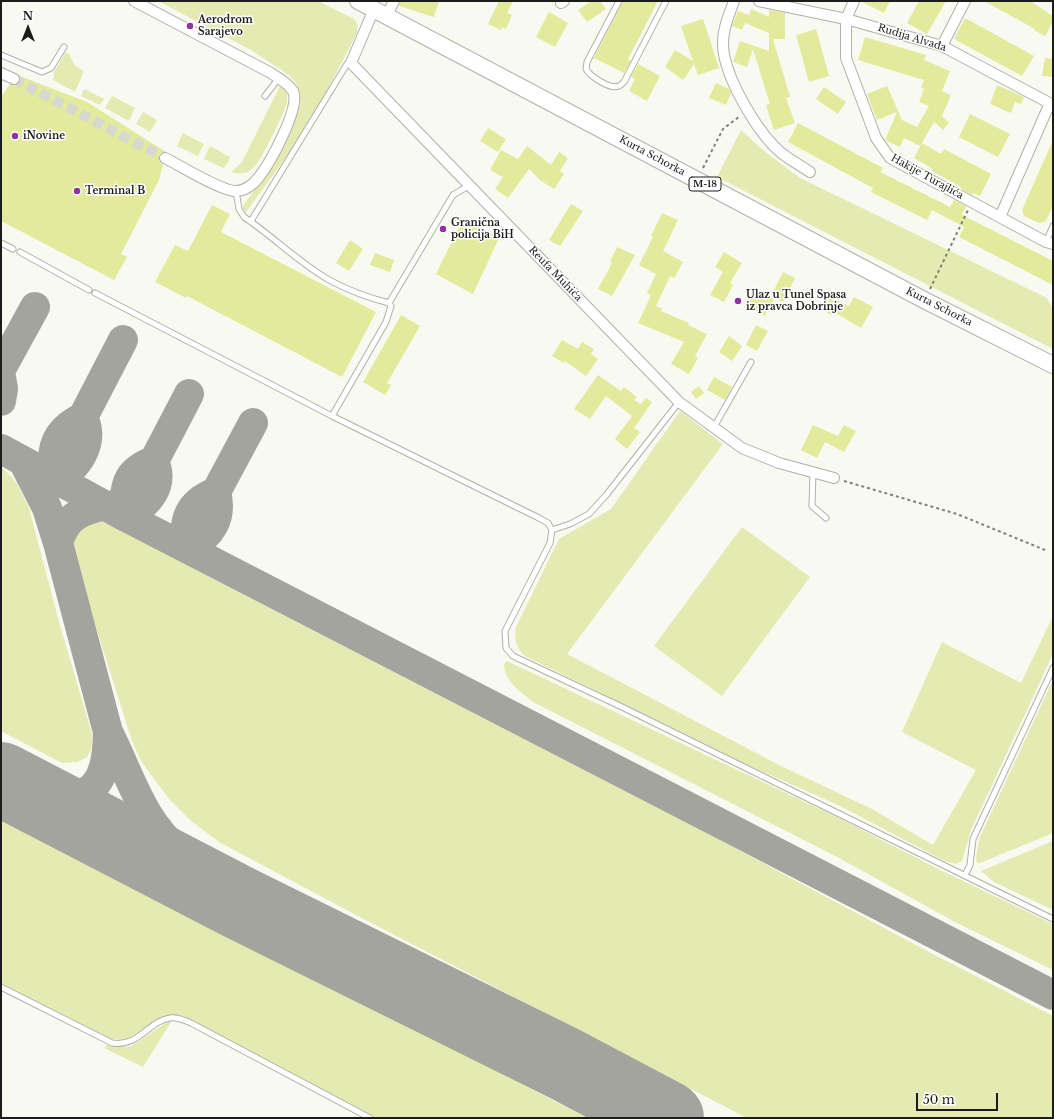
<!DOCTYPE html>
<html>
<head>
<meta charset="utf-8">
<style>
	body { margin:0 }
	#map { position:relative; width:1054px; height:1119px; overflow:hidden; background:#f8f9f0; font-family:"Libre Baskerville",serif }
	canvas { display:block }
	.frame { position:absolute; inset:0; border:2px solid #1c1d1a; pointer-events:none }
	.north { position:absolute; left:8px; top:8px; width:40px; height:40px; -webkit-text-stroke:3px #fff; paint-order:stroke; rotate:0deg; font-size:11px; font-weight:700; line-height:16px; text-align:center; color:#1c1d1a }
	.north::after { content:''; display:block; margin:auto; width:14px; height:18px; background:#1c1d1a; clip-path:polygon(50% 0,100% 100%,50% 72%,0 100%) }
	.scale { position:absolute; left:916px; top:1093px; width:82px; height:18px; box-sizing:border-box; border:2px solid #1c1d1a; border-top:0; padding-left:5px; font-size:12px; line-height:14px; white-space:nowrap; color:#1c1d1a; -webkit-text-stroke:3px #fff; paint-order:stroke }
</style>
</head>
<body>
<div id="map">
<canvas width="1054" height="1119"></canvas>
<div class="frame"></div>
<div class="north">N</div>
<div class="scale">50 m</div>
</div>
<script>
const context = document.querySelector('canvas').getContext('2d');
context.lineJoin = 'round';
function fillPath(path, color) {
  context.fillStyle = color;
  context.fill(path, 'evenodd');
}
function stroke(path, color, width, dash) {
  context.strokeStyle = color;
  context.lineWidth = width;
  context.lineCap = dash ? 'butt' : 'round';
  context.setLineDash(dash || []);
  context.stroke(path);
}
function write(font, color, halo, rows, align = 'center') {
  context.font = font + ' "Libre Baskerville",serif';
  context.lineWidth = 3;
  context.setLineDash([]);
  context.textBaseline = 'middle';
  context.strokeStyle = halo;
  context.fillStyle = color;
  for (const [text, x, y, turn = 0] of rows) {
    context.save();
    context.translate(x, y);
    context.rotate((+turn || 0) * Math.PI / 180);
    context.textAlign = isNaN(turn) ? turn : align;
    if (halo) context.strokeText(text, 0, 0);
    context.fillText(text, 0, 0);
    context.restore();
  }
}
fillPath(new Path2D(`
	M 158,1 L 318,1 L 354,19 L 358,25 L 357,33 L 317,110 L 293,148 L 246,212 L 242,207 L 274,163 L 300,106 L 300,94 L 296,83 L 289,75 L 251,50 Z
	M 66,52 L 69,54 L 75,66 L 84,71 L 75,92 L 53,80 L 54,72 Z
	M 281,84 L 287,93 L 287,103 C 284,113 261,161 254,167 C 247,174 240,175 231,172 L 242,162 Z
	M 84,89 L 104,99 L 100,105 L 81,96 Z
	M 112,96 L 135,108 L 129,121 L 105,108 Z
	M 143,112 L 157,120 L 150,132 L 136,124 Z
	M 741,130 L 764,151 L 800,178 L 1047,298 L 1053,309 L 1053,349 L 717,177 Z
	M 183,133 L 204,144 L 198,156 L 177,146 Z
	M 210,146 L 230,157 L 228,163 L 223,168 L 204,159 Z
	M 680,411 L 723,444 L 567,654 L 781,766 L 872,809 L 933,845 L 976,770 L 902,732 L 942,642 L 1021,683 L 1053,616 L 1053,654 L 971,830 L 962,861 L 955,864 L 945,861 L 838,805 L 750,766 L 525,656 C 516,648 514,640 516,627 L 559,539 L 611,509 Z
	M 1,466 L 16,482 L 29,508 L 59,622 L 92,734 L 92,747 L 87,757 L 77,762 L 62,763 L 1,731 Z
	M 92,521 L 102,522 L 120,529 L 215,580 L 701,830 L 929,952 L 1053,1016 L 1053,1118 L 747,1118 L 356,915 L 219,842 L 190,820 L 169,799 L 141,761 L 132,741 L 72,552 C 73,534 75,527 92,521 Z
	M 742,527 L 810,577 L 722,696 L 654,646 Z
	M 507,661 L 839,818 L 940,870 L 1053,924 L 1053,970 L 953,921 L 841,859 L 533,702 C 521,692 504,681 504,664 Z
	M 1053,680 L 1053,833 L 980,863 L 977,863 L 976,857 L 979,839 Z
	M 1,811 L 550,1099 L 588,1118 L 376,1118 L 180,1015 C 153,1011 140,1043 111,1039 L 1,984 Z
	M 1053,841 L 1053,910 L 994,882 L 981,871 Z
	M 167,1022 L 171,1022 L 143,1067 L 104,1048 L 107,1045 L 130,1047 Z`), '#e5eab3');
stroke(new Path2D(`
	M 1,369 L 35,307
	M 1,377 L 3,389 L 1,401
	M 83,417 C 95,442 79,468 56,479 C 48,449 56,430 83,417 Z
	M 83,417 L 123,340
	M 1,449 L 126,517 L 1053,995
	M 23,461 L 47,508 L 58,543
	M 154,461 C 165,486 148,505 126,517 C 123,503 124,479 137,470 C 142,466 148,463 154,461 Z
	M 154,461 L 189,394
	M 216,492 C 223,518 211,536 188,548 C 181,520 190,502 216,492 Z
	M 216,492 L 253,423
	M 106,505 C 80,511 66,516 58,543 L 108,732
	M 16,786 C 75,801 107,807 108,732 C 122,759 132,789 148,815 C 170,851 208,877 240,903`), '#a4a49e', 30);
stroke(new Path2D(`
	M 1,779 L 240,903 L 565,1064 L 667,1118`), '#a4a49e', 74);
fillPath(new Path2D(`
	M 400,1 L 439,1 L 434,17 L 399,6 Z
	M 499,1 L 513,1 L 507,13 L 512,15 L 506,29 L 502,27 L 501,30 L 488,24 Z
	M 591,1 L 600,1 L 606,9 L 587,22 L 578,10 Z
	M 623,1 L 658,1 L 628,59 L 631,61 L 624,73 L 594,58 Z
	M 860,1 L 890,1 L 884,13 Z
	M 919,1 L 946,1 L 927,34 L 907,23 Z
	M 984,1 L 1030,1 L 1053,16 L 1053,21 L 1045,36 L 1034,30 L 1035,29 Z
	M 751,9 L 769,17 L 769,10 L 785,13 L 785,39 L 773,39 L 790,97 L 786,98 L 795,123 L 774,130 L 766,105 L 770,104 L 753,49 L 747,67 L 733,62 L 740,41 L 769,51 L 769,33 L 745,23 L 742,30 L 732,26 L 738,11 L 749,15 Z
	M 549,12 L 568,23 L 555,47 L 536,37 Z
	M 965,18 L 1034,56 L 1022,76 L 954,39 Z
	M 703,19 L 719,68 L 698,75 L 694,64 L 683,80 L 665,67 L 675,50 L 693,61 L 681,26 Z
	M 816,29 L 829,76 L 809,82 L 796,35 Z
	M 865,37 L 926,55 L 924,60 L 950,71 L 942,91 L 951,95 L 942,116 L 949,123 L 943,130 L 934,122 L 920,146 L 904,138 L 900,147 L 885,140 L 897,112 L 877,120 L 867,94 L 887,86 L 902,120 L 917,127 L 929,106 L 919,102 L 924,89 L 921,87 L 924,80 L 858,60 Z
	M 1045,58 L 1053,59 L 1053,77 L 1042,76 Z
	M 638,64 L 660,76 L 647,101 L 629,91 L 635,79 L 631,77 Z
	M 20,76 L 87,102 L 166,152 L 162,152 L 159,155 L 159,161 L 163,164 L 159,180 L 121,254 L 127,257 L 114,280 L 1,221 L 1,97 L 10,84 L 18,84 Z
	M 716,83 L 729,89 L 731,93 L 726,105 L 709,98 Z
	M 997,85 L 1024,97 L 1021,104 L 1015,102 L 1011,113 L 990,104 Z
	M 824,87 L 846,102 L 838,114 L 816,99 Z
	M 970,114 L 1010,134 L 998,157 L 959,137 Z
	M 798,123 L 883,168 L 880,172 L 950,207 L 954,200 L 966,206 L 962,215 L 1053,261 L 1053,285 L 959,237 L 964,227 L 932,210 L 927,220 L 871,192 L 873,188 L 788,142 Z
	M 488,128 L 506,139 L 498,152 L 480,141 Z
	M 1053,140 L 1053,206 L 1046,221 L 1039,223 L 1024,216 L 1022,210 Z
	M 922,143 L 941,154 L 944,149 L 991,174 L 980,196 L 973,193 L 972,195 L 960,188 L 961,187 L 932,171 L 933,169 L 914,158 Z
	M 527,146 L 551,165 L 559,152 L 568,158 L 560,171 L 564,174 L 554,189 L 541,181 L 529,169 L 508,198 L 495,189 L 503,177 L 490,170 L 501,150 L 518,159 Z
	M 571,204 L 583,211 L 560,246 L 549,240 Z
	M 212,205 L 230,214 L 221,232 L 376,312 L 342,377 L 187,296 L 186,298 L 155,282 L 175,245 L 188,251 Z
	M 662,213 L 678,220 L 663,251 L 683,262 L 674,278 L 670,276 L 656,306 L 662,309 L 661,311 L 689,323 L 688,325 L 707,334 L 695,356 L 698,358 L 689,374 L 671,364 L 684,342 L 638,323 L 651,295 L 647,293 L 656,274 L 639,265 L 653,237 L 651,236 Z
	M 463,219 L 499,238 L 473,294 L 436,274 Z
	M 350,240 L 363,249 L 349,271 L 336,263 Z
	M 617,247 L 635,255 L 612,296 L 598,289 L 612,263 L 610,262 Z
	M 724,252 L 742,263 L 730,283 L 733,285 L 724,302 L 710,295 L 723,272 L 715,267 Z
	M 375,253 L 394,260 L 390,272 L 370,265 Z
	M 783,272 L 795,278 L 783,302 L 771,296 Z
	M 754,288 L 774,299 L 765,316 L 745,305 Z
	M 830,297 L 849,306 L 854,297 L 873,307 L 861,328 L 834,312 L 832,315 L 824,311 Z
	M 401,315 L 420,326 L 387,383 L 391,385 L 385,395 L 363,382 Z
	M 756,325 L 768,331 L 757,351 L 746,345 Z
	M 729,336 L 742,346 L 732,361 L 719,352 Z
	M 562,340 L 578,349 L 582,342 L 594,349 L 591,354 L 598,359 L 586,376 L 565,361 L 564,363 L 552,356 Z
	M 598,375 L 621,391 L 624,387 L 637,397 L 634,400 L 641,404 L 646,398 L 652,402 L 634,428 L 640,432 L 627,449 L 615,439 L 632,416 L 606,396 L 590,419 L 574,409 Z
	M 714,377 L 732,387 L 725,400 L 707,390 Z
	M 699,386 L 704,393 L 696,399 L 691,392 Z
	M 813,425 L 838,436 L 844,425 L 856,431 L 844,452 L 825,442 L 817,458 L 801,450 Z`), '#e4ea9c');
stroke(new Path2D(`
	M 14,79 L 165,158`), '#d7d8d0', 10, [10, 5]);
const lane = new Path2D(`
	M 619,1 L 587,62 L 586,69 C 590,76 610,90 619,86 C 621,85 622,84 624,82 L 666,1
	M 1,55 L 42,72 L 51,68 L 64,47
	M 265,96 L 279,78
	M 236,191 L 239,209 L 244,217 C 274,237 300,264 331,281 C 350,291 369,298 389,303 L 391,306 L 386,322 L 332,416 L 539,518 L 548,523 L 552,530 L 570,524 L 589,514 L 607,494 L 679,402
	M 251,221 L 347,64 L 351,63
	M 1046,242 L 1053,226
	M 1,243 L 13,249
	M 20,252 L 89,290
	M 95,293 L 332,416
	M 389,303 L 453,195 L 465,188 L 468,184
	M 714,427 L 751,362
	M 813,472 L 812,506 L 826,518
	M 552,530 L 550,543 L 505,631 L 506,648 L 513,656 L 622,707 L 1053,919
	M 965,875 L 970,865 L 973,839 L 1053,668
	M 1,987 L 112,1043 C 140,1047 148,1021 170,1018 C 177,1017 184,1020 191,1023 L 370,1118`);
const street = new Path2D(`
	M 134,1 L 269,72 C 277,77 288,83 293,91 C 301,107 270,163 259,177 C 254,184 245,191 236,191 C 223,192 179,165 165,158
	M 734,1 C 729,15 723,28 723,42 C 722,74 757,131 779,151 C 788,159 800,165 810,172
	M 759,1 L 846,19 L 942,46 L 1053,105
	M 854,1 L 846,19 L 846,58 L 876,138 L 890,158 L 1046,242 L 1053,244
	M 561,3 L 564,1
	M 374,9 L 351,63 L 679,402 L 742,448 L 779,463 L 834,478
	M 387,15 L 394,1
	M 942,46 L 965,1
	M 1,73 L 14,79
	M 1000,217 L 1050,103`);
const primary = new Path2D(`
	M 358,1 L 924,300 L 1053,365`);
stroke(lane, '#b0b1a9', 7);
stroke(street, '#b0b1a9', 12);
stroke(primary, '#b0b1a9', 18);
stroke(new Path2D(`
	M 703,168 L 723,129 L 740,116
	M 930,289 L 968,210
	M 844,481 L 957,514 L 1045,550`), '#7f807b', 2, [3, 3]);
stroke(lane, '#fff', 5);
stroke(street, '#fff', 10);
stroke(primary, '#fff', 16);
for (const [x, y, r, color] of [
	[190,26,4,"#90349f"],
	[15,136,4,"#90349f"],
	[77,191,4,"#90349f"],
	[443,229,4,"#90349f"],
	[738,301,4,"#90349f"]
]) {
  const dot = new Path2D();
  dot.arc(x, y, r, 0, 2 * Math.PI);
  context.fillStyle = color;
  context.fill(dot);
  stroke(dot, '#fff', 1.5);
}
for (const [x, y, w] of [
	[705,184,32]
]) {
  const box = new Path2D();
  box.roundRect(x - w / 2, y - 7, w, 14, 3);
  context.fillStyle = '#fff';
  context.fill(box);
  stroke(box, '#1c1d1a', 1);
}
write('bold 9px', '#1c1d1a', null, [
	["M-18",705,184]
]);
write('bold 10px', '#1c1d1a', '#fff', [
	["Aerodrom",198,20],
	["Sarajevo",198,32],
	["iNovine",23,136],
	["Terminal B",85,191],
	["Granična",451,223],
	["policija BiH",451,235],
	["Ulaz u Tunel Spasa",746,295],
	["iz pravca Dobrinje",746,307]
], 'left');
write('10px', '#1c1d1a', '#fff', [
	["Rudija Alvađa",912,38,17],
	["Kurta Schorka",652,156,28],
	["Hakije Turajlića",927,177,29],
	["Reufa Muhića",555,274,46],
	["Kurta Schorka",939,307,27]
]);
</script>
</body>
</html>
